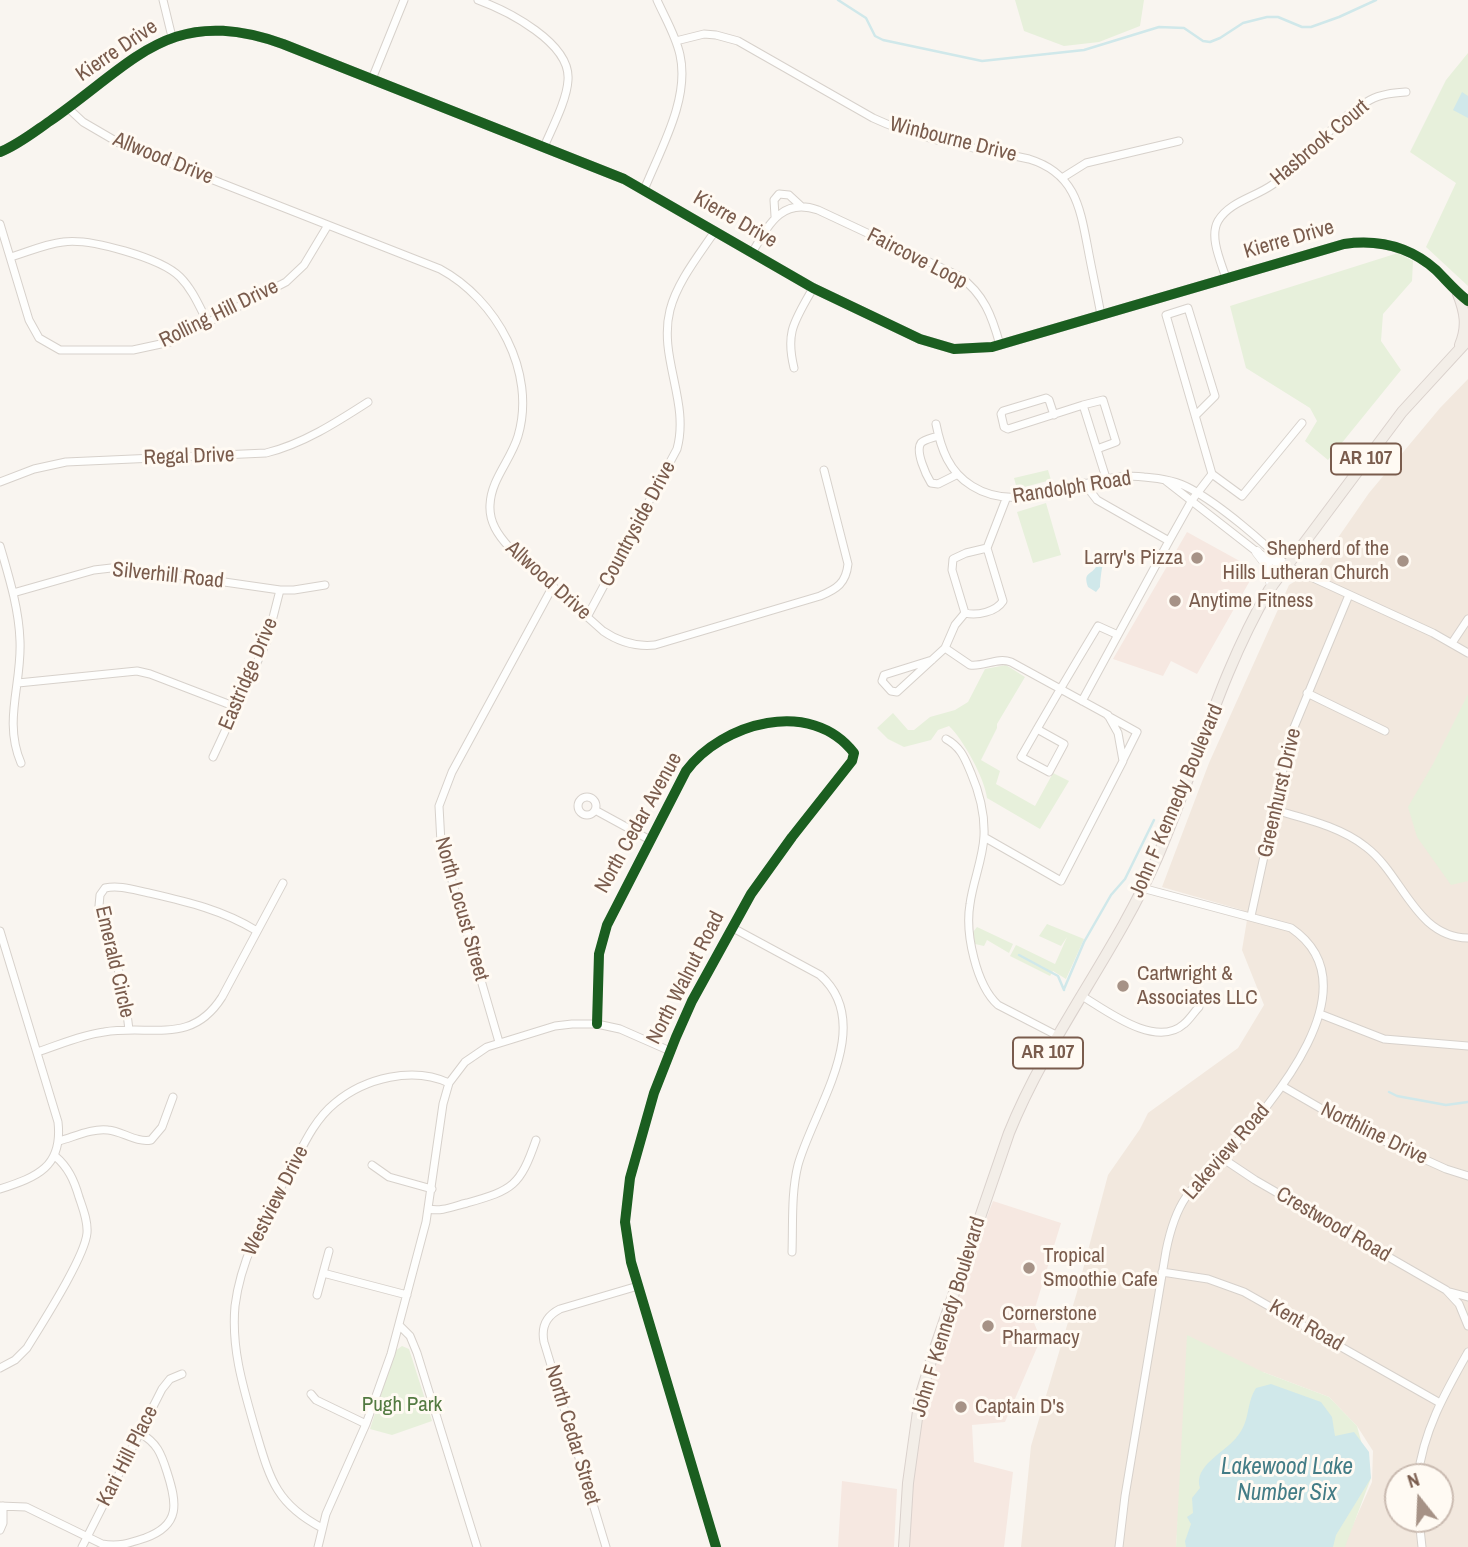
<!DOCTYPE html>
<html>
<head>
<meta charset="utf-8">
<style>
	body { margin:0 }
	#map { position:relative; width:1468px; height:1547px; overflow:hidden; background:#f9f5f0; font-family:"Archivo Narrow",sans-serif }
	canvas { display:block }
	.north { position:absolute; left:1384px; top:1463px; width:70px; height:70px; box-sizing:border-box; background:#fffaf3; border:2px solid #cabbb1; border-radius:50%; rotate:342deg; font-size:19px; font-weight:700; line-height:28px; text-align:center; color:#7a5c4d }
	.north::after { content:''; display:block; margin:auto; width:24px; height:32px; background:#a69286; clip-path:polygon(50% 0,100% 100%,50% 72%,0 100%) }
</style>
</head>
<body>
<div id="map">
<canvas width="1468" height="1547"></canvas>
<div class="north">N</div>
</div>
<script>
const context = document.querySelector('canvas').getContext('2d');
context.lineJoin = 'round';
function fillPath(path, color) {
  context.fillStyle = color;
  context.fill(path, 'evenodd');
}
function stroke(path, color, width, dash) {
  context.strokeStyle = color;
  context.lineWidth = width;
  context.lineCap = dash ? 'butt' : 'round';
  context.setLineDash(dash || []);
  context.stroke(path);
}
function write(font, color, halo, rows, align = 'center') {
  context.font = font + ' "Archivo Narrow",sans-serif';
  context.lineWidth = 6;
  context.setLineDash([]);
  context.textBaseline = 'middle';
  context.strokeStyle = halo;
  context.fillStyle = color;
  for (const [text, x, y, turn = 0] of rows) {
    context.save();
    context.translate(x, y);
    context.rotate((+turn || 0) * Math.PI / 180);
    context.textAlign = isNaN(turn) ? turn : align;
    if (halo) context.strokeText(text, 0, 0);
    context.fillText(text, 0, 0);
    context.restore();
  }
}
fillPath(new Path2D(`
	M 1468,379 L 1468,1547 L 1343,1547 L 1372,1482 L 1373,1451 L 1357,1426 L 1329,1397 L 1263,1372 L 1181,1480 L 1176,1547 L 1021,1547 L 1031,1446 L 1077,1292 L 1108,1175 L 1140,1129 L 1148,1113 L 1238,1048 L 1264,1005 L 1242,950 L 1247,920 L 1242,910 L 1162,887 L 1209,763 L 1289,585 L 1317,568 L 1369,493 L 1440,408 ZM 1398,1477 L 1440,1477 L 1440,1519 L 1398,1519 Z`), '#f2e8de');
fillPath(new Path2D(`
	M 1187,532 L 1256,570 L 1197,674 L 1171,661 L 1163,676 L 1113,659 Z
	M 993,1201 L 1061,1223 L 1032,1318 L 1037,1330 L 1039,1343 L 1005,1422 L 972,1425 L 974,1462 L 1013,1472 L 1004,1547 L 909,1547 L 908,1483 L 925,1379 Z
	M 842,1481 L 897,1489 L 894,1547 L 838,1547 Z`), '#f6e8e1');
fillPath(new Path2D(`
	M 1015,0 L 1144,0 L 1140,26 L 1099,42 L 1064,46 L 1024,31 Z
	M 1468,53 L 1468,286 L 1426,247 L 1456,183 L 1410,152 L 1446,80 Z
	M 1398,253 L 1413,261 L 1412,281 L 1383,314 L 1381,341 L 1401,370 L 1328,460 L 1305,441 L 1317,421 L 1310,408 L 1246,368 L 1230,306 Z
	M 1048,470 L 1051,480 L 1017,489 L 1014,478 Z
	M 1046,503 L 1061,555 L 1033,563 L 1017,512 Z
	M 1006,665 L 1025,677 L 997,724 L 997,728 L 981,760 L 1000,771 L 996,784 L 1035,806 L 1053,773 L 1069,781 L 1040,829 L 987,798 C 985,779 963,739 949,726 L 938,730 L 931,740 L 904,747 L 888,739 L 877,728 L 893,713 L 908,730 L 914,730 L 930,717 L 955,710 L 968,702 L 985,669 Z
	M 1468,694 L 1468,881 L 1451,885 L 1417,837 L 1408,807 L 1433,764 Z
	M 1047,924 L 1084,939 L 1066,979 L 1053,971 L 1050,976 L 1010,956 L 1016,945 L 1055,964 L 1067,937 L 1061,946 L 1039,936 Z
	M 977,927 L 1013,944 L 1009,953 L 987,940 L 984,946 L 975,944 L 973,932 Z
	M 1187,1335 L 1263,1372 L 1329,1397 L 1357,1426 L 1371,1478 L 1345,1547 L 1176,1547 Z
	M 402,1346 L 409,1349 L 432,1421 L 392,1435 L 370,1429 L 395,1351 Z`), '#e7f0db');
fillPath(new Path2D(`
	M 1462,92 L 1468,96 L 1468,118 L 1453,110 Z
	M 1098,555 L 1104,560 C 1102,565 1100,581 1100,587 L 1096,592 L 1088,587 C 1083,572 1090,576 1096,567 L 1094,560 Z
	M 1271,1384 L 1321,1402 L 1332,1417 L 1335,1436 L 1354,1432 L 1369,1452 L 1371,1478 L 1336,1535 L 1333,1547 L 1186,1547 L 1185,1541 L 1191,1524 L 1187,1517 L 1193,1513 L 1192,1498 L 1200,1488 C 1193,1466 1224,1453 1236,1438 C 1251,1421 1245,1406 1256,1388 Z`), '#d0e8ea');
stroke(new Path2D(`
	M 838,0 L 866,18 L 875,36 L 883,40 L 982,61 L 1084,50 L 1159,27 L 1184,28 L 1203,41 L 1210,42 L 1220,38 L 1243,23 L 1267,17 L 1278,17 L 1302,27 L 1311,27 L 1339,17 L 1376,0
	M 1019,955 L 1058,976 L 1064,990
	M 1064,989 L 1084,942 L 1111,895 L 1125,879 L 1154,820
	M 1389,1092 L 1397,1096 L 1446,1105 L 1468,1102`), '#d0e8ea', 2.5);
const minor = new Path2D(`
	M 163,0 L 172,37
	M 478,0 C 508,11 571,43 568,80 C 567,100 552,128 544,147
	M 676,41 L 704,34 L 716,35 L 738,41 L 873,118 C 922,141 976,148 1029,159 C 1075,173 1080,207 1088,249 C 1092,271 1097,293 1101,315
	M 372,79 L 404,0
	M 68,108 L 83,122 L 119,143 L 440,269 C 496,299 537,372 518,436 C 511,460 491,479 490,505 C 489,522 498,535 509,547 L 603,631 C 619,642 636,647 655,645 L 820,596 C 837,589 846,583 848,564 L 824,470
	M 1062,178 L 1086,163 L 1179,141
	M 644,190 C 660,150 690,99 680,55 C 676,36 665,18 657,0
	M 775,216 L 774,200 L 779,194 L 789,195 L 802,207
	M 0,224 L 29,320 L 39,338 L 60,350 L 133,350 L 170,342 L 286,282 L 304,265 L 328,225
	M 752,253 C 768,226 781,197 818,210 L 959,276 C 984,294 992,316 1000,345
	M 11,257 C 28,252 45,244 63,242 C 90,238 161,258 180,277 C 193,290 200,308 208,323
	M 1226,278 C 1221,262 1209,237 1218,221 C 1229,202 1255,197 1272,185 C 1308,160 1331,121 1370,100 C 1381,94 1394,93 1406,92
	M 794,368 C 785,331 795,321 813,288
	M 1083,405 L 1103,400 L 1116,442 L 1097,449
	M 1054,415 L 1049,400 L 1046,398 L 1003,411 L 1001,414 L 1004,427 L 1008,429 L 1083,405 L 1106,478
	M 936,424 C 941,449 949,472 972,486 C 1024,519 1087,470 1144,477 C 1159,478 1177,481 1191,489 C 1220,505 1263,541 1287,566
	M 938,436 C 933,438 925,439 921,443 C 915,451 926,475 931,483 L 938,484 L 956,475
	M 1212,474 L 1242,496 L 1302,423
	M 1166,481 L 1257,552 L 1272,561 L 1287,566 L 1433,633 L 1468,653
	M 0,482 L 34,469 L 66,462 L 266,453 C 303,444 337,422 368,402
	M 1169,541 L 1192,500 L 1212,474 L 1166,315 L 1188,308 L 1215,396 L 1196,415
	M 0,546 C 9,577 19,609 20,641 C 22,684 3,721 21,763
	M 13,593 L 94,570 L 120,567 L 280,590 L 294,590 L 325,585
	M 965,613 L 952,570 L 953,559 L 966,553 L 987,548
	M 587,617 L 677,449 C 690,402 658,357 670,310 C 677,282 699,255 715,231
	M 1452,643 L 1468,619
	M 932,660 L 884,675 L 882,681 L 891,691 L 897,692 L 945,648
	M 18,683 L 137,671 L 150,674 L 236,707
	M 1307,693 L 1385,731
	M 1082,701 L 1169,541 L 1097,500 L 1084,483
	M 1108,716 L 1137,732 L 1123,760
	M 1037,729 L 1064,744 L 1049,772 L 1021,757 C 1046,713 1072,669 1098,626 L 1118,635
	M 946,739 C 961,747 965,759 971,773 C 980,794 985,813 984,836 C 983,859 973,881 970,904 C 965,933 976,985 998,1005 L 1058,1036
	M 213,757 L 267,641 L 280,590
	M578 806a9 9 0 1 1 18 0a9 9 0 1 1-18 0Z
	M 595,810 L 650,840
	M 1275,810 C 1306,819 1341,827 1366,847 C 1403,875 1415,937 1468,938
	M 984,837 L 1061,881 L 1123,761 L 1118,733 L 1108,715 L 1011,662 C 997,657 984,667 970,665 L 945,648 L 955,625 L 965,613 C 977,616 996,612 1003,601 L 987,548 L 1006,499
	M 1251,916 L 1290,737 L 1349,595
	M 733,928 L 820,975 C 877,1025 813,1110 798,1165 C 791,1193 793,1224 792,1252
	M 0,931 L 58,1122 C 63,1167 37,1177 0,1189
	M 1082,996 C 1107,1011 1156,1049 1184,1024 C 1190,1019 1194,1012 1199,1007
	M 1320,1014 L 1384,1039 L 1468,1046
	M 597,1024 L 599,954 L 607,925 L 686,771 C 722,723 811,697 854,753 L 852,761 L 792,837 L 751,894 L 692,1001 L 676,1037 L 654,1093 L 630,1178 L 625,1222 L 631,1262 L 716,1547
	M 129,1030 L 124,989 L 99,906 L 100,895 L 105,888 C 120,885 134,890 149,893 C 188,902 223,910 257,931
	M 499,1042 L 441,843 L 439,806 L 452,772 L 553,586
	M 37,1052 C 59,1045 81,1035 104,1032 C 151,1024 191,1046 222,997 L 283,883
	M 1282,1086 L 1353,1127 L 1446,1169 L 1468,1176
	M 59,1141 C 74,1137 92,1128 108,1130 C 122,1131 136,1143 151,1140 L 162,1127 L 173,1097
	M 1222,1158 L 1255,1180 L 1446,1290 L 1459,1304 L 1468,1326
	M 372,1165 L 389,1177 L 432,1189
	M 429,1209 C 442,1212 454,1206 467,1203 C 513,1190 520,1186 536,1140
	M 1162,1272 L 1208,1279 L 1244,1292 L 1440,1403
	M 323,1273 L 407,1295
	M 1450,1292 L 1468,1297
	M 317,1295 L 329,1251
	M 399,1325 L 410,1336 L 417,1353 L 477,1547
	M 0,1368 L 15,1360 L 27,1348 C 41,1325 85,1257 87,1233 C 88,1221 83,1209 79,1197 C 74,1180 68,1167 55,1156
	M 311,1394 L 316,1400 L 366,1424
	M 1418,1477 C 1423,1431 1446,1391 1468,1352
	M 0,1506 L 26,1507 L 102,1544 C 119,1547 130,1543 145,1538 C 181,1525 177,1503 167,1472 C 161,1453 157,1443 140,1433
	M 1419,1519 L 1422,1547
	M 322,1528 C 276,1504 270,1479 256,1432 C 244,1390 231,1350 235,1306 C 241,1256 267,1213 291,1169 C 303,1146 314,1120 335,1103 C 365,1078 413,1066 449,1083
	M 0,1530 L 3,1523 L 3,1506
	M 82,1547 L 162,1389 L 170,1379 L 182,1374
	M 318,1547 L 326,1514 L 366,1424 L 391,1354 L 426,1222 L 443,1104 L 449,1083 L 465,1062 L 487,1047 L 555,1026 L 572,1024 L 597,1024 L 620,1029 L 670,1051
	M 606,1547 L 544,1342 C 541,1327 546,1316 560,1309 L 638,1286
	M 1119,1547 L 1125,1496 L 1166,1251 C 1170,1231 1175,1213 1186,1197 C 1198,1180 1213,1168 1226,1154 C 1271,1104 1376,986 1291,928 L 1142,888`);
const tertiary = new Path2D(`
	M 0,152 C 18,145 34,132 50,121 C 136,61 170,4 283,44 L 624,179 L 813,288 L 920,339 L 954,349 L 992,347 L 1344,244 C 1379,239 1409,246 1436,270 C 1447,281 1456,292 1468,301`);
const secondary = new Path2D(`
	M 1257,552 L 1267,565 L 1272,586`);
const primary = new Path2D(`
	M 1458,294 C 1465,312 1468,326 1460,345
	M 904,1547 L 908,1483 L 920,1397 L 934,1351 L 1009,1133 C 1048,1036 1115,954 1157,858 C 1195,770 1220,673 1269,590 L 1402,412 L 1468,340`);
stroke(minor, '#d7d1cb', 9);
stroke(tertiary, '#d7d1cb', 10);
stroke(secondary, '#d9d2cb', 11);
stroke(primary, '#dad1cc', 12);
stroke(minor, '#fefefd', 7);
stroke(tertiary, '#fefefd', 9);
stroke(secondary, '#fefefd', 10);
stroke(primary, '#f3eee8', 10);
stroke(new Path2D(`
	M 0,152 C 18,145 34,132 50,121 C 136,61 170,4 283,44 L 624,179 L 813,288 L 920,339 L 954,349 L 992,347 L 1344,244 C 1379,239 1409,246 1436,270 C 1447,281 1456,292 1468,301
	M 597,1024 L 599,954 L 607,925 L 686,771 C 722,723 811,697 854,753 L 852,761 L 792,837 L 751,894 L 692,1001 L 676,1037 L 654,1093 L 630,1178 L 625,1222 L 631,1262 L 716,1547`), '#1b5e20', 10);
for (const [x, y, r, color] of [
	[1197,558,7,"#a69286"],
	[1403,561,7,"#a69286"],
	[1175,601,7,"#a69286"],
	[1123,986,7,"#a69286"],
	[1029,1268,7,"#a69286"],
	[988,1326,7,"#a69286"],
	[961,1407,7,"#a69286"]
]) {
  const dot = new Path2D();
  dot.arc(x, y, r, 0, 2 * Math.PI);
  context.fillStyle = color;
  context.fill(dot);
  stroke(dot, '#fffaf3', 2.5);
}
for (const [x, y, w] of [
	[1366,459,70],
	[1048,1053,70]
]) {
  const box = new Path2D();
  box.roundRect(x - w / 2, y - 15.5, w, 31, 5);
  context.fillStyle = '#fffaf3';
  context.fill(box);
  stroke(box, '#7a5c4d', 2);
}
write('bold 19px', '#7a5c4d', null, [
	["AR 107",1366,459],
	["AR 107",1048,1053]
]);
write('21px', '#7a5c4d', '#fffaf3', [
	["Kierre Drive",117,51,-34],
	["Winbourne Drive",953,140,14],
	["Hasbrook Court",1320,143,-40],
	["Allwood Drive",163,159,22],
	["Kierre Drive",735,220,30],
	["Kierre Drive",1289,240,-16],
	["Faircove Loop",917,259,27],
	["Rolling Hill Drive",219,314,-26],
	["Regal Drive",189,457,-2],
	["Randolph Road",1072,488,-9],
	["Countryside Drive",638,524,-62],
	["Silverhill Road",168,576,6],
	["Allwood Drive",548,581,42],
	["Eastridge Drive",249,674,-67],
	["Greenhurst Drive",1280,793,-77],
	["John F Kennedy Boulevard",1177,801,-67],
	["North Cedar Avenue",639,823,-61],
	["North Locust Street",461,909,74],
	["Emerald Circle",114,962,77],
	["North Walnut Road",686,978,-63],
	["Northline Drive",1374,1134,26],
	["Lakeview Road",1227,1152,-49],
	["Westview Drive",276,1201,-63],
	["Crestwood Road",1333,1225,30],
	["John F Kennedy Boulevard",949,1317,-73],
	["Kent Road",1306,1326,30],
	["North Cedar Street",572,1435,73],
	["Kari Hill Place",128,1456,-63]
]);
write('21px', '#7a5c4d', '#fffaf3', [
	["Shepherd of the",1389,549,"right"],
	["Hills Lutheran Church",1389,573,"right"],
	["Larry's Pizza",1183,558,"right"],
	["Anytime Fitness",1189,601],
	["Cartwright &",1137,974],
	["Associates LLC",1137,998],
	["Tropical",1043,1256],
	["Smoothie Cafe",1043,1280],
	["Cornerstone",1002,1314],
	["Pharmacy",1002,1338],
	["Captain D's",975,1407]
], 'left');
write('21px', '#537a41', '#fffaf3', [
	["Pugh Park",402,1405]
]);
write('italic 23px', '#437c86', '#fffaf3', [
	["Lakewood Lake",1287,1468],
	["Number Six",1287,1494]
]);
</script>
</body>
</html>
